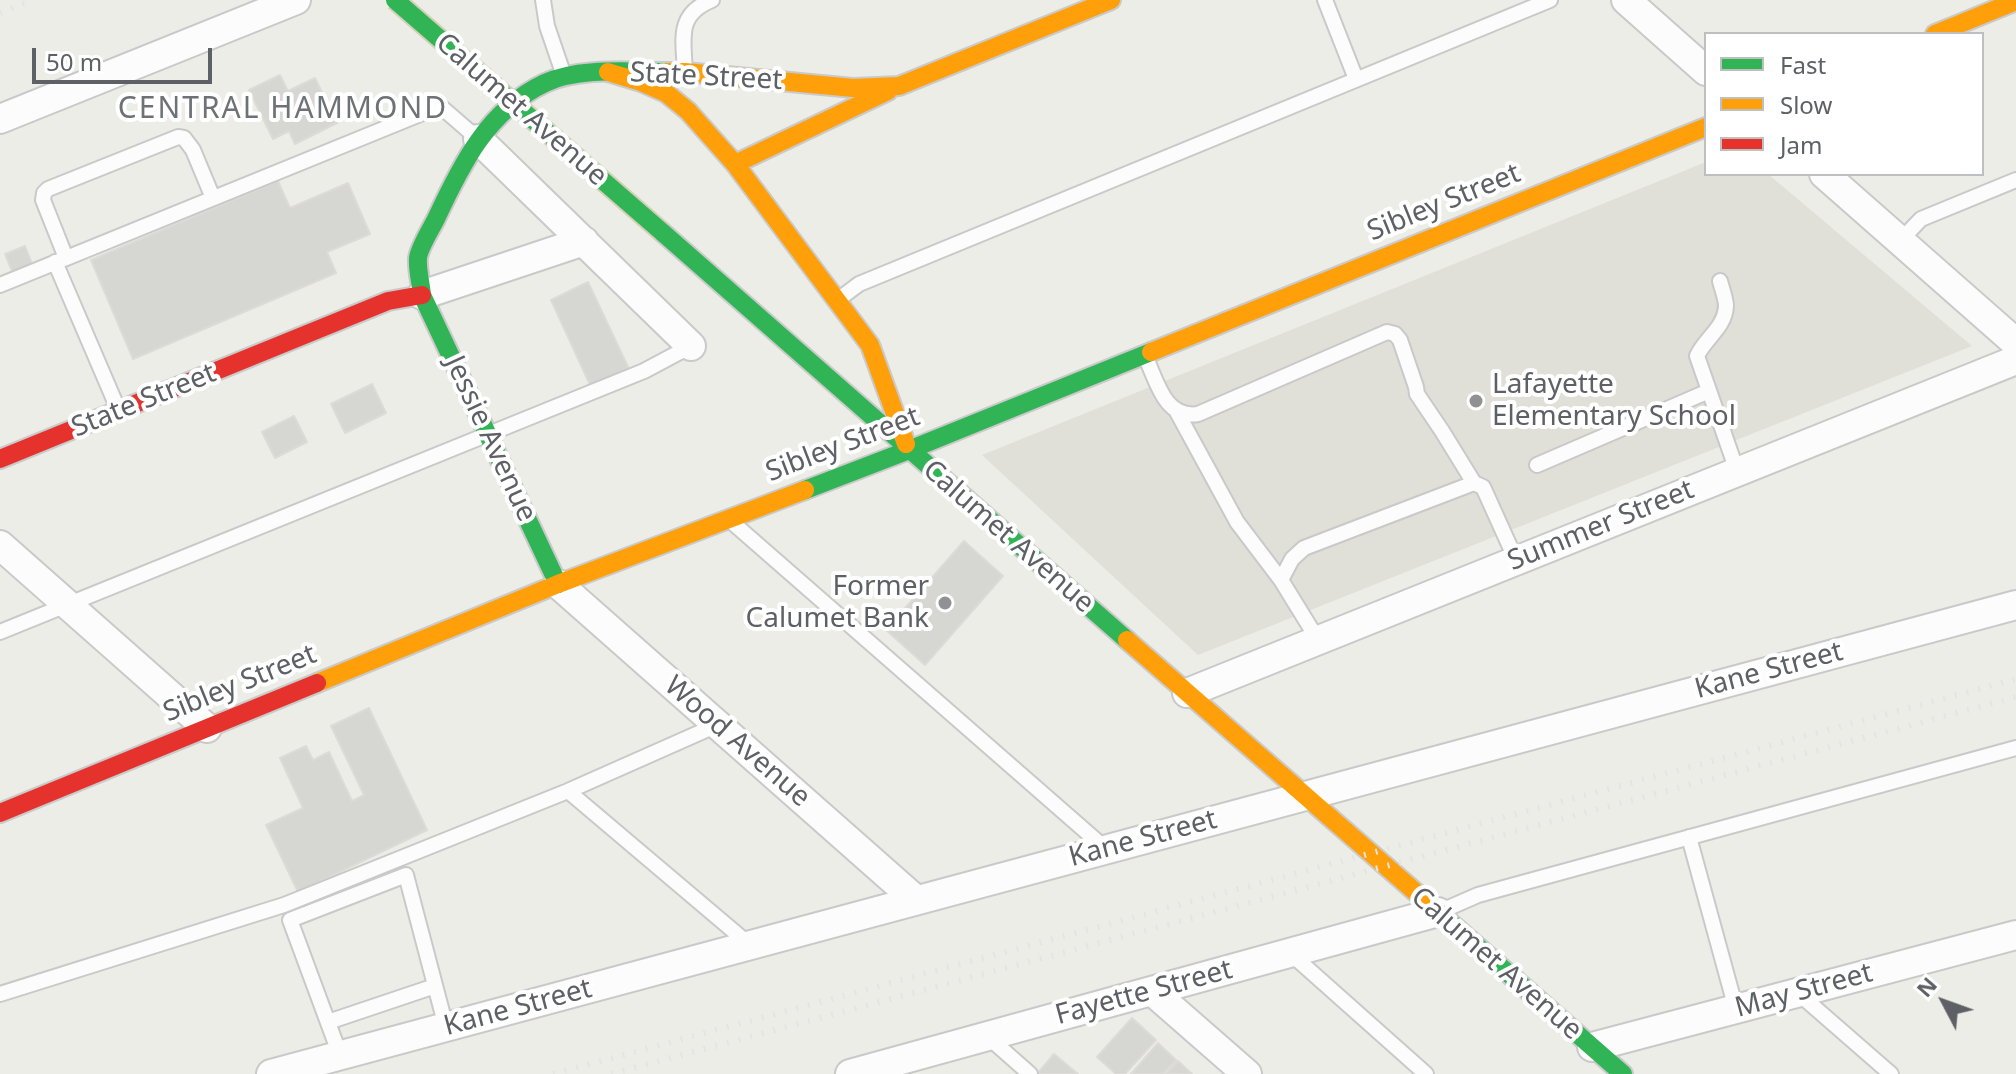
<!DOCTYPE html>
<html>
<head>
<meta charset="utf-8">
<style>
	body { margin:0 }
	#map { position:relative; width:2016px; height:1074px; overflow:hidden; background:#edede8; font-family:"Noto Sans",sans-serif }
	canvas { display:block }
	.legend { position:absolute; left:1704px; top:32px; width:280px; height:144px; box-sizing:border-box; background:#fff; border:2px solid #bebfc1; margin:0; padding:10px 14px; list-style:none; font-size:24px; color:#5d6065 }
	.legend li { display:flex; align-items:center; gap:16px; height:40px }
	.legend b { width:40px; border:2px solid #bebfc1 }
	.north { position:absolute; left:1904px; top:962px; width:80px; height:80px; -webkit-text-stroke:6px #fff; paint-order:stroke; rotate:311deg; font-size:22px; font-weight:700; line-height:32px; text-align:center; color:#5d6065 }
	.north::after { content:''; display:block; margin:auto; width:28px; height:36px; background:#5d6065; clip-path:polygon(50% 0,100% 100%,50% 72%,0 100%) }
	.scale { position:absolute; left:32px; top:48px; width:180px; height:36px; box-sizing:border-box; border:4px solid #5d6065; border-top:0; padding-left:10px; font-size:24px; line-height:28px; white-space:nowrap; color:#5d6065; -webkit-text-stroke:6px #fff; paint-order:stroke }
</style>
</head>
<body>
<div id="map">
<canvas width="2016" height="1074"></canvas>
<ul class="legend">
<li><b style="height:10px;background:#30b455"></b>Fast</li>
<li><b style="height:10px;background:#ff9f0a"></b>Slow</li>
<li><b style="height:10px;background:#e5322d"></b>Jam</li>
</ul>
<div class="north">N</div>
<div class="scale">50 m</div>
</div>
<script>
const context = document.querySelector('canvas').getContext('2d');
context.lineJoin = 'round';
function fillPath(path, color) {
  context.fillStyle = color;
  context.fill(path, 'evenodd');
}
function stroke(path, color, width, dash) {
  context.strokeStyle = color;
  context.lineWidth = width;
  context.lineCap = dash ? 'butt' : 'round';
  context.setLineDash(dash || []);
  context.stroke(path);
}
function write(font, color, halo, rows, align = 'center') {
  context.font = font + ' "Noto Sans",sans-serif';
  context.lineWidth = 8;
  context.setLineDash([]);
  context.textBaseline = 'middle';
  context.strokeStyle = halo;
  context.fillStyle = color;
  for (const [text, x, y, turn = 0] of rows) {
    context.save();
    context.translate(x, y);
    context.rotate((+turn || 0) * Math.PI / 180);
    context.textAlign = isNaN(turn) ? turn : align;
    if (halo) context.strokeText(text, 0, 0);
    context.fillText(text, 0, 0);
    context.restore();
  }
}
fillPath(new Path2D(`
	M 1706,162 L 1706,174 L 1768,174 L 1972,346 L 1198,655 L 982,455 Z`), '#e0dfd8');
const building = new Path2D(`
	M 280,75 L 288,91 L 315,78 L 337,123 L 295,144 L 289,131 L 273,139 L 249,90 Z
	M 278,181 L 290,208 L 348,183 L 370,234 L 327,252 L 336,273 L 133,359 L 91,260 Z
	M 25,246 L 33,266 L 13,274 L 5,254 Z
	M 588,282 L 629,369 L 591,387 L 551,300 Z
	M 372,384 L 386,413 L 345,433 L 331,404 Z
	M 294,416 L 307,442 L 275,458 L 262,432 Z
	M 964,541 L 1003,576 L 925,665 L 886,630 Z
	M 369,708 L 427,830 L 298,892 L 266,825 L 303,808 L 280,758 L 306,746 L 313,760 L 329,752 L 352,801 L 364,795 L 331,726 Z
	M 1132,1018 L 1156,1040 L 1125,1074 L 1116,1074 L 1097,1057 Z
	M 1158,1043 L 1176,1060 L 1163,1074 L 1131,1074 Z
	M 1054,1054 L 1078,1074 L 1037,1074 Z
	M 1178,1061 L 1192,1074 L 1166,1074 Z`);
fillPath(building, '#d6d6d3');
stroke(building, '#dcdbd7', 2);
const lane = new Path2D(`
	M 543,0 L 547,26 L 563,73
	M 1325,0 L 1356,79
	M 685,70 C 683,38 677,14 712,0
	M 1900,241 L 1921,219 L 2016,180
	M 66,258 L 43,200 L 44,193 L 48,189 L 178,137 L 184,138 L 193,150 L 213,198
	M 55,262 L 118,409
	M 1720,281 C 1722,289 1726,299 1726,306 C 1725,328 1705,338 1697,356 L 1737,471
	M 0,285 L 440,106 L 477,138
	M 839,299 L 859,284 L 1550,0
	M 1146,358 C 1157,382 1165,419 1198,414 L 1387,332 L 1395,334 L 1400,340 L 1416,387 L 1417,394 L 1442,431 L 1474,483 L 1483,487 L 1516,560
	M 1177,412 L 1237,522 L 1281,580
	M 1537,465 L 1709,391
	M 733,523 L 1106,849
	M 0,632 L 644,371 L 691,346
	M 1318,640 L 1281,580 L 1292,559 L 1304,548 L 1474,483
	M 568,791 L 750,945
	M 1689,837 L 1736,1009
	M 1446,909 L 1478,895 L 2016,748
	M 1290,953 L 1426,1074
	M 1798,993 L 1891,1074
	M 0,994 L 284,905 L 568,791 L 717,725
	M 328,1022 L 435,986
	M 987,1036 L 1030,1074
	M 340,1055 L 290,920 L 406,875 L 446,1027`);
const street = new Path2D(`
	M 1626,0 L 1706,71
	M 0,119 L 296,0
	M 478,139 L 691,346
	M 1824,174 L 2016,343
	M 422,295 L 584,241
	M 0,545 L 207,728
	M 558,584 L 916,900
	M 1187,693 L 2016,360
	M 1152,991 L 1247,1074
	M 1592,1047 L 2016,935
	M 271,1074 L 2016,605
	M 850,1074 L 1438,912`);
const fast = new Path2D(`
	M 662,232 L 1127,640
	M 805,490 L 909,450 L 1151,352
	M 558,584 L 422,295 C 421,284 417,269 418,258 C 419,248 431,229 436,219 C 461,165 488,110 545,83 C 579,67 630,72 667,72
	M 1428,903 L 1623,1074`);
const slow = new Path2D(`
	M 1935,34 L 2016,1
	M 608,72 L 641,82 L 666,93 L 688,111 L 735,164 L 870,345 L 906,444
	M 667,72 L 685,72 L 853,88 L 899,86 L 1111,0
	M 735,164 L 888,91
	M 1151,352 L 1706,127
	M 1127,640 L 1428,903
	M 317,683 L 558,584 L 805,490`);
const jam = new Path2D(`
	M 0,459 L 388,301 L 422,295
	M 0,813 L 317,683`);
stroke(lane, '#c9c9c9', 18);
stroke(street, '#c9c9c9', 32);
stroke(fast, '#cacaca', 22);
stroke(slow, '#cacaca', 22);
stroke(jam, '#cacaca', 22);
stroke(lane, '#fcfcfc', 14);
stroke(street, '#fcfcfc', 28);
stroke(fast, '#30b455', 18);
stroke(slow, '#ff9f0a', 18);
stroke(jam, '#e5322d', 18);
stroke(new Path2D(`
	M 0,13 L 32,0
	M 553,1074 L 2016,679
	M 611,1074 L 2016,697`), '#e4e4e3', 6, [2, 10]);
const fastBridge = new Path2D(`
	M 395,0 L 662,232`);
stroke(fastBridge, '#d4cfb7', 22, []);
stroke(fastBridge, '#30b455', 18);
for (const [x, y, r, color] of [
	[1476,401,8,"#8f9193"],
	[945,603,8,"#8f9193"]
]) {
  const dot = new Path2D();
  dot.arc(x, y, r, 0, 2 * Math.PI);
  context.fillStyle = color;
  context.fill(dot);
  stroke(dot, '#fff', 3);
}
write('28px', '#5d6065', '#fff', [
	["State Street",706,77,3],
	["Calumet Avenue",521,110,41],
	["Sibley Street",1444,203,-22],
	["State Street",144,401,-22],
	["Jessie Avenue",490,439,65],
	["Sibley Street",843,445,-21],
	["Summer Street",1601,526,-22],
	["Calumet Avenue",1008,537,41],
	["Kane Street",1769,671,-15],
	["Sibley Street",240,684,-22],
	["Wood Avenue",737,742,41],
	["Kane Street",1143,839,-15],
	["Calumet Avenue",1496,964,41],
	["May Street",1804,991,-15],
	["Fayette Street",1144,993,-15],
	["Kane Street",518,1008,-15]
]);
write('28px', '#5d6065', '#fff', [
	["Lafayette",1492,385],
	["Elementary School",1492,417],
	["Former",929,587,"right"],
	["Calumet Bank",929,619,"right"]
], 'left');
context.letterSpacing = '2px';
write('30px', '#6e7277', '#fff', [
	["CENTRAL HAMMOND",283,109]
]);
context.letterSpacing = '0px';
</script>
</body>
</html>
